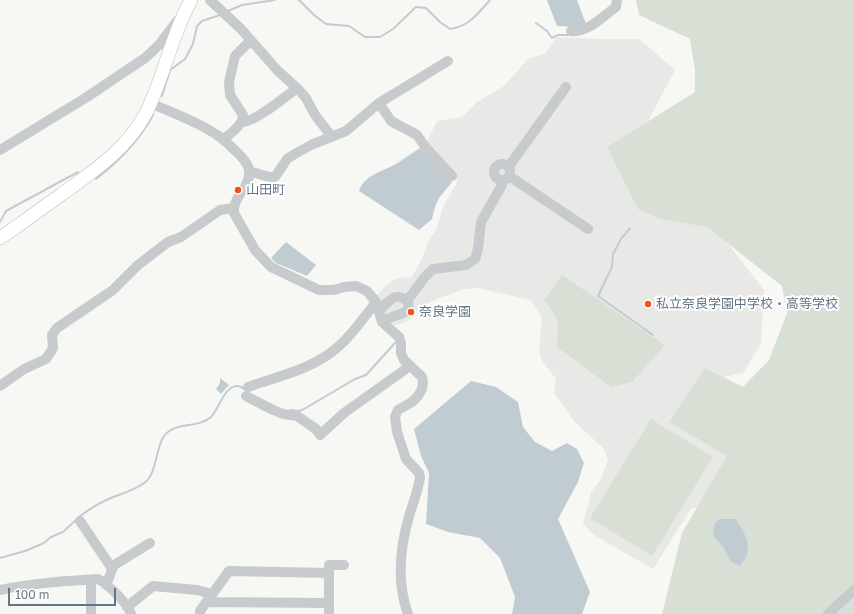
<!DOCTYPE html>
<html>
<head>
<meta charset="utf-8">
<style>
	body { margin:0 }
	#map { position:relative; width:854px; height:614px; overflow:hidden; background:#f7f8f4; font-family:"Golos Text",sans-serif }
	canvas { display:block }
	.scale { position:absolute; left:8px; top:588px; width:108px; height:18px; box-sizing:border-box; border:2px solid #637688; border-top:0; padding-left:5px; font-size:12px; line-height:14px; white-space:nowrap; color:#637688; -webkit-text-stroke:3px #fff; paint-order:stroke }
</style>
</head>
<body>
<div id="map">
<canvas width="854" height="614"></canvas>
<div class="scale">100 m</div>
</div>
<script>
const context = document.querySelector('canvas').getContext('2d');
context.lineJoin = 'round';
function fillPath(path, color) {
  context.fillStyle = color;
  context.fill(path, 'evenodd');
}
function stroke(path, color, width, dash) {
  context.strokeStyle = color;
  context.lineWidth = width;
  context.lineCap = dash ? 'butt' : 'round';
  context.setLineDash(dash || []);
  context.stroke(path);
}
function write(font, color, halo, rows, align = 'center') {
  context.font = font + ' "Golos Text","Noto Sans JP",sans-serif';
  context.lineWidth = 4;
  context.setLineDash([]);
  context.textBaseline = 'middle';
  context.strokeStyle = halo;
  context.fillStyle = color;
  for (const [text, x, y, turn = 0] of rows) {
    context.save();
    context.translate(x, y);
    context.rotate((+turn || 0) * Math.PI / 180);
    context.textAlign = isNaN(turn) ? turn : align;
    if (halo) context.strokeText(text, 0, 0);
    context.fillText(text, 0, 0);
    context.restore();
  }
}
fillPath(new Path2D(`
	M 557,37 L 596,39 L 639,39 L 675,70 L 628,159 L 705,214 L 764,290 L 761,344 L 743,373 L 709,380 L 749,462 L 704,507 L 691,509 L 653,569 L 594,535 L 583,524 L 591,492 L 601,479 L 608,460 L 604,449 L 574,421 L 554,393 L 556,379 L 541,359 L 539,348 L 542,318 L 531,300 L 478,288 L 464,289 L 437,299 L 420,307 L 413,317 L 406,322 L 392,326 L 387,322 L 376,297 L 385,286 L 395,279 L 405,277 L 411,278 L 420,263 L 430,238 L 436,231 L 443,207 L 457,183 L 457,177 L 426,144 L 437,121 L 462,117 L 477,102 L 504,86 L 528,59 L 545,54 Z`), '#e8e9e7');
fillPath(new Path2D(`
	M 636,0 L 854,0 L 854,614 L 662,614 L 682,533 L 727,456 L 669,422 L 705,368 L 743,387 L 769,360 L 787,313 L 782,286 L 707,227 L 660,219 L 638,209 L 607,147 L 695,92 L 695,70 L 690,39 L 639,15 Z
	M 562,275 L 665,345 L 632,382 L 611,387 L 557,347 C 558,322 561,321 544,300 Z
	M 651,419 L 713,457 L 652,556 L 590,518 Z`), '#d8e0d5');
fillPath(new Path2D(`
	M 547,0 L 577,0 L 586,24 L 578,27 L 557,26 Z
	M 420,148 L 452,182 L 439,198 L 435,207 L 432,219 L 419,230 L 359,191 C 364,175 383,171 396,164 C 404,159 412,153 420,148 Z
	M 286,242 L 316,265 L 307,276 L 276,263 L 271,258 Z
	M 220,378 L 229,385 L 221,394 L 216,389 L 220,383 Z
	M 471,381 L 496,387 L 518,402 L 523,427 L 535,442 L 552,451 L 567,443 L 577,449 L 584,463 L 578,482 L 558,519 L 590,592 L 582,614 L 512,614 L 515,597 L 500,558 L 480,538 L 448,532 L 426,524 L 429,473 L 421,456 L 414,429 Z
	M 719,519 L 736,519 C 746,536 755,548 740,566 L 730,561 L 724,548 L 713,535 L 714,525 Z`), '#c1ccd2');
stroke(new Path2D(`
	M 299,0 L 314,15 L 326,24 L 349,26 L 365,37 L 380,37 L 393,29 L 416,7 L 426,8 L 440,22 L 450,29 C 469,27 478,13 490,0
	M 228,11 L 242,5 L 275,0
	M 536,23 L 547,31 L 552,38 L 558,35 L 568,35 L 568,32
	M 162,96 L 170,70 L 185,59 L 193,44 L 197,26 L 202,21 L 220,15
	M 96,179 C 119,161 139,141 153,115
	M 0,222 L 6,211 L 78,172
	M 630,228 L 621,239 L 613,254 L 612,267 L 598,296 L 653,335
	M 290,410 L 299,411 L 304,409 L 355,379 L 366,375 L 395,343
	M 79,517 C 89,509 101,502 113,497 C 124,493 135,490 144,483 C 157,475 155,449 164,436 C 175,421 198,429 211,417 C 218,411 225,384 238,386 C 240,386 244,389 246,390
	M 0,558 L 25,551 L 44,543 L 51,537 L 63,532 L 76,520`), '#c1ccd2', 2);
const major = new Path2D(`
	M 0,238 C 21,224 41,209 62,194 C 94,171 127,149 146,113 C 164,77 171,36 191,0`);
stroke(major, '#babec2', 14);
stroke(new Path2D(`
	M 210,0 L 241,29 L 278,71 L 299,90 L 306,98 L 315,115 L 332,137
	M 571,31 C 588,33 603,16 616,7 L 617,0
	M 150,103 C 171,112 199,122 217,135 C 225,140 231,147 238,153 C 242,158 249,164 249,171 C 251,187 232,197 234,213 L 255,250 L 271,267 L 319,290 L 334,290 L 344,287 L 356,286 L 367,291 L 376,302 L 382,322 L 399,337 L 401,343 L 401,353 L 404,360 L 422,377 L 423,382 L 422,389 L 418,396 L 412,402 L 398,410 L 395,417 L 397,432 L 406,459 L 419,473 L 420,478 C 418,490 414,501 410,513 C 400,546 396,581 408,614
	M 379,103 L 391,121 L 417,135 L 426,148 L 452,176
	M 242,122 C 254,123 286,96 297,88
	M 223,140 C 230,133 243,126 243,115 L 230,95 L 229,82 L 235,56 L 251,40
	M 0,150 L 87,97 L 145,58 L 159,45 L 177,21
	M494 172a8 8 0 1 1 16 0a8 8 0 1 1-16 0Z
	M 509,166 L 566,87
	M 250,172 C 259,173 268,178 275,177 L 287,159 L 293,155 L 311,145 L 346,131 L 379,103 L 448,61
	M 509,176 L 588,229
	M 407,301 L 424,278 L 433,269 L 466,265 L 475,259 L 478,249 L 481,222 L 502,185 L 501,180
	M 379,311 C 383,307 388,301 393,298 C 400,294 413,302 407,310 C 402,316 388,316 382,322
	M 0,386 L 24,369 L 46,359 L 53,348 L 52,335 L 57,328 L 113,290 L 138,265 L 168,242 L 181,237 L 220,210 L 233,208
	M 248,387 C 279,376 314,369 339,346 C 354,333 364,317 376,302
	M 246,396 L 271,409 L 283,414 L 297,416 L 316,429 L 320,435 L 344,413 L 410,366
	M 80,521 L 111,567 L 112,570 L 106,585
	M 111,567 L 150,543
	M 0,590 C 33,583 65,581 98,579 C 107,583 129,605 131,614
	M 206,602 L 329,603
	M 127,607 L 153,586 L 197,590 L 212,594
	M 91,614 L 91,580
	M 200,614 L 200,611 L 229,571 L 329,573
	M 329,614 L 329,565 L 344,565
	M 828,614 L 854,590`), '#c7cbce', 10);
stroke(major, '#fff', 13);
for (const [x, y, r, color] of [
	[238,190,4,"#f45318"],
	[648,304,4,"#f45318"],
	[411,312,4,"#f45318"]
]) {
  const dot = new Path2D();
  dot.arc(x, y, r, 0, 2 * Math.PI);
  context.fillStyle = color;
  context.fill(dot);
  stroke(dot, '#fff', 1.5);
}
write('13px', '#637688', '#fff', [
	["山田町",246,190],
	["私立奈良学園中学校・高等学校",656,304],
	["奈良学園",419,312]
], 'left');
</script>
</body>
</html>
